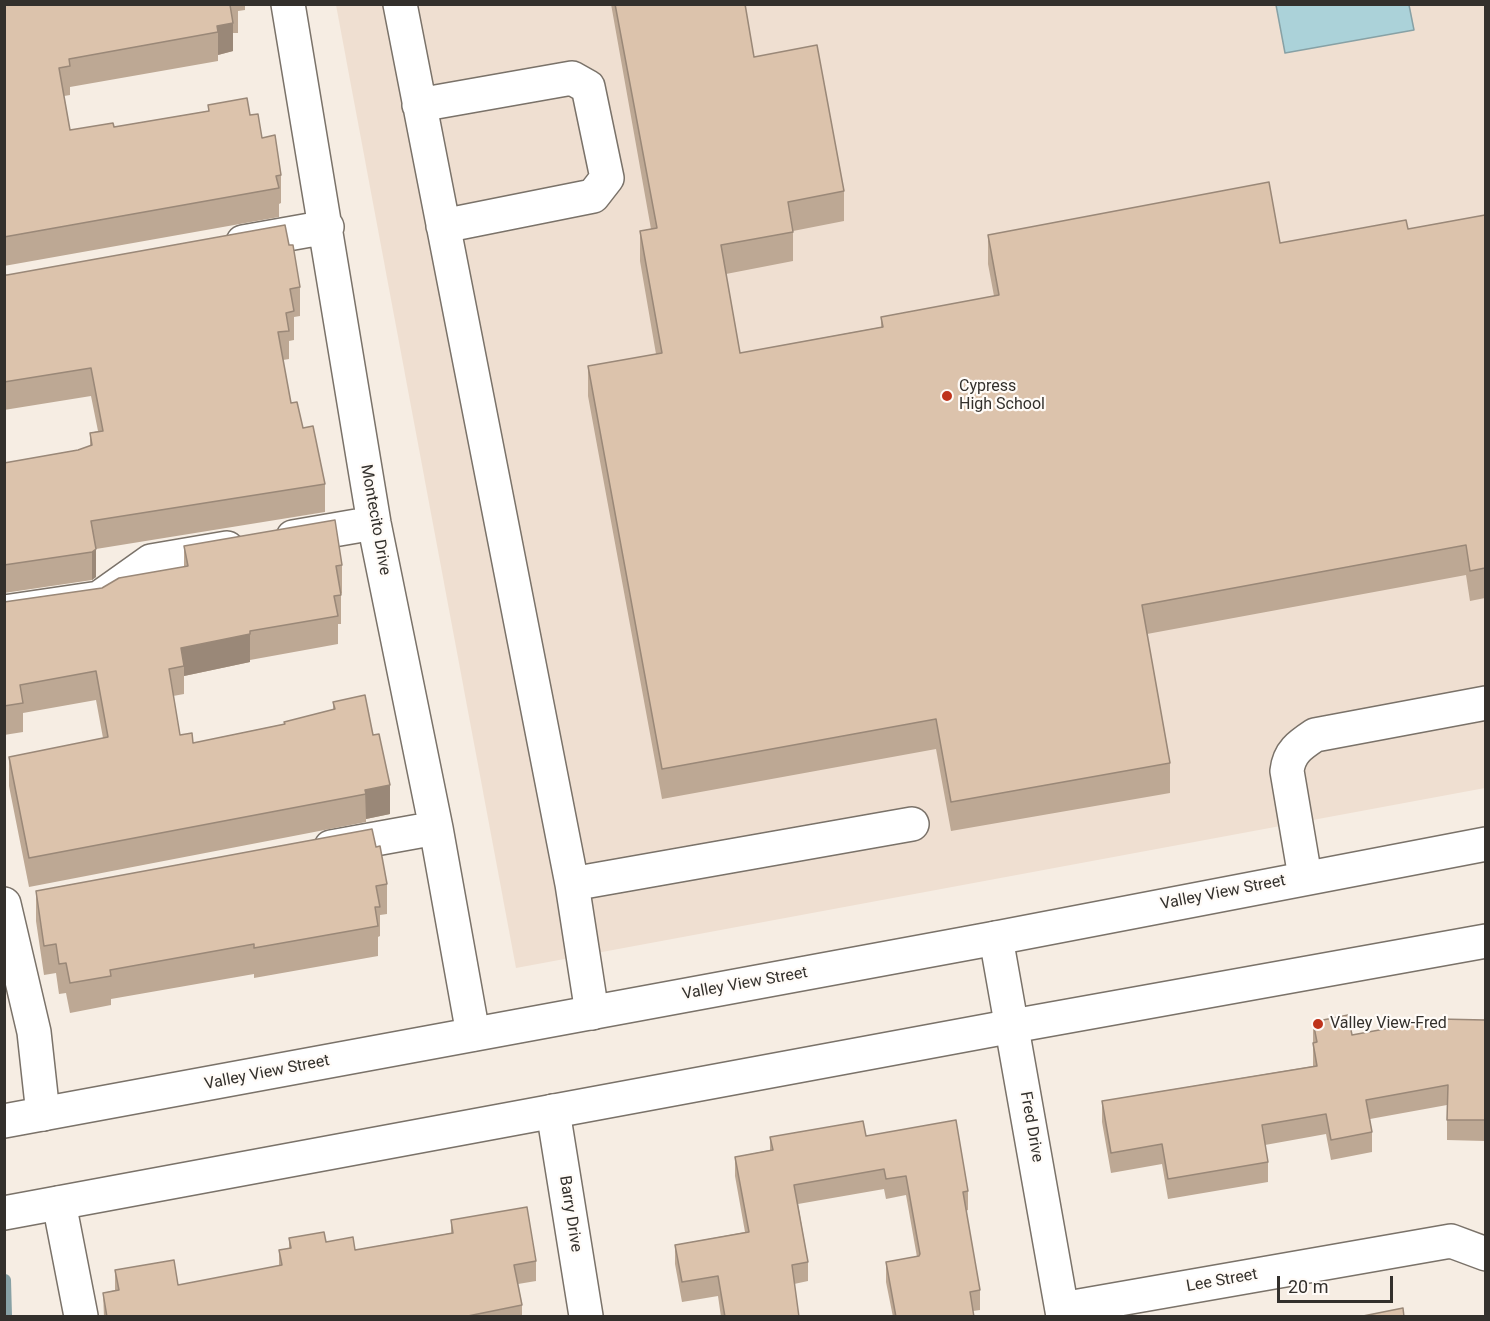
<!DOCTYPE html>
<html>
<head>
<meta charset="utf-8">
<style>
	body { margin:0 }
	#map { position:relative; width:1490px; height:1321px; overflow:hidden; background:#f6ede3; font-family:Roboto,sans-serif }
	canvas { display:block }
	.frame { position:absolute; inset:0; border:6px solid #33302c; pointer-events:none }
	.scale { position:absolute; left:1277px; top:1276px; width:116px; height:27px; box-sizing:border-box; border:3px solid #33302c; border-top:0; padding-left:8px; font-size:18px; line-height:21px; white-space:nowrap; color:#33302c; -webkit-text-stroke:4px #fffbf7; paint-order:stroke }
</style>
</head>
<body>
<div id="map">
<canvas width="1490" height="1321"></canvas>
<div class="frame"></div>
<div class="scale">20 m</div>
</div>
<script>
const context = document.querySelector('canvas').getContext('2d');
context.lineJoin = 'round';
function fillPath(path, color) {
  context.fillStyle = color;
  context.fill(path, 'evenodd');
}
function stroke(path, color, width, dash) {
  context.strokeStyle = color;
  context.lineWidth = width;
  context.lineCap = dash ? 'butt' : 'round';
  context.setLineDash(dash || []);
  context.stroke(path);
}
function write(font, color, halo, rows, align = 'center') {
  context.font = font + ' Roboto,sans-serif';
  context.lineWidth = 4.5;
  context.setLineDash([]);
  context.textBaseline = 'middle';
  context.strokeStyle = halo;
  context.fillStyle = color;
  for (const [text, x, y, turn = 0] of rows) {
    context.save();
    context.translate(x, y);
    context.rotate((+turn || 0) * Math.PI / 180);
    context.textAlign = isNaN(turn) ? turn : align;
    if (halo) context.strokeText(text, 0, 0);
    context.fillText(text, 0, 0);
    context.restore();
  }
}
fillPath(new Path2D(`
	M 336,5 L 1485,5 L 1485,788 L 516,968 Z`), '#efdfd1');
const water = new Path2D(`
	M 1276,5 L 1409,5 L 1414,30 L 1285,53 Z`);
fillPath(water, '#abd2d9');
stroke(water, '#87a1a5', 1.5);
stroke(new Path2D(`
	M 5,1280 L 6,1316`), '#87a1a5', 12);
const minor = new Path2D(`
	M 288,4 L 374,523 L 436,828 L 473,1034
	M 400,4 L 572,884 L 592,1013
	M 419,105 L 572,78 L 588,87 L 607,178 L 593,196 L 443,226
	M 243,242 L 327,227
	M 293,537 L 374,523
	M 4,612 L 99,598 L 151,561 L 227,548
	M 331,847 L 436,828
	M 1305,877 L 1287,771 C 1289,752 1300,745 1315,735 L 1486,703
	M 572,884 L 912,824
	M 4,904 L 34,1032 L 43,1114
	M 996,938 L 1063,1316
	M 553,1111 L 586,1316
	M 59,1203 L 81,1316
	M 1062,1309 L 1451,1241 L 1486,1254`);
const major = new Path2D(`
	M 4,1121 L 996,938 L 1486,844
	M 4,1213 L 1013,1026 L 1486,941`);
stroke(minor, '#7a7269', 36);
stroke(major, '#7a7269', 36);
stroke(minor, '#fff', 33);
stroke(major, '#fff', 33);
fillPath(new Path2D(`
	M 4,4 L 245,4 L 245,10 L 238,11 L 238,33 L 233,33 L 233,51 L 218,55 L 218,61 L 70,87 L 70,95 L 64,96 L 70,130 L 114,127 L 208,111 L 208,105 L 250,115 L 281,175 L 281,203 L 279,204 L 279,217 L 4,266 Z
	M 611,4 L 745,4 L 754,57 L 844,191 L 844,221 L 793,231 L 793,261 L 726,274 L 740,353 L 881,327 L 881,317 L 994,296 L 988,264 L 988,235 L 1280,243 L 1408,229 L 1485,215 L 1485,598 L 1470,601 L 1466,575 L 1147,634 L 1170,763 L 1170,793 L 951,831 L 936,749 L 662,799 L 588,396 L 588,366 L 656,354 L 640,261 L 640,231 L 651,229 Z
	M 289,245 L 300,287 L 300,316 L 294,317 L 294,340 L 289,341 L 289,359 L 283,360 L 291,403 L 303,428 L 325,484 L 325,512 L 96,549 L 96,577 L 92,580 L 4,593 L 4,463 L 78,450 L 90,446 L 90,433 L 98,431 L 91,396 L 4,410 L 4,275 Z
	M 184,546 L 342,565 L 342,593 L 341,594 L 341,624 L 338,624 L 338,644 L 250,660 L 250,662 L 184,676 L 184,694 L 173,696 L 180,735 L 193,743 L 284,724 L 284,722 L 333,710 L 333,702 L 390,814 L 366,819 L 366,822 L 29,887 L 9,786 L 9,757 L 103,738 L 96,700 L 23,713 L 23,732 L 4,735 L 4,602 L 102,588 L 184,567 Z
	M 376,847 L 387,884 L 387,914 L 380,915 L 380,936 L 378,937 L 378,956 L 254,978 L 254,974 L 111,999 L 111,1005 L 70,1013 L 66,993 L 59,994 L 56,973 L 44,975 L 36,921 L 36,891 Z
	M 1485,1020 L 1485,1141 L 1447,1140 L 1447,1105 L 1370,1119 L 1372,1132 L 1372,1152 L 1331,1160 L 1326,1134 L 1265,1145 L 1268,1162 L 1268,1182 L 1168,1199 L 1162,1164 L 1111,1173 L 1102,1122 L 1102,1101 L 1313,1066 L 1313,1022 L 1352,1035 Z
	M 866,1136 L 968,1191 L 968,1210 L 966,1211 L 980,1290 L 980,1310 L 973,1311 L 974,1317 L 893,1317 L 886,1282 L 886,1262 L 917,1257 L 906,1195 L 886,1199 L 884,1189 L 798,1204 L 808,1262 L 808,1281 L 794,1284 L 799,1317 L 721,1317 L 718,1296 L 682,1302 L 675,1264 L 675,1245 L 745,1232 L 735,1176 L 735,1157 L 770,1150 L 770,1137 Z
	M 451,1220 L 536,1261 L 536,1281 L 518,1284 L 522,1305 L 522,1317 L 104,1317 L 103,1293 L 115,1290 L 115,1270 L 178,1285 L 279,1266 L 279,1250 L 289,1249 L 289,1238 L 326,1242 L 355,1250 L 451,1233 Z`), '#bda894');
fillPath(new Path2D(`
	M 233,23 L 233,51 L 218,55 L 218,32 L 217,26 Z
	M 96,549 L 96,577 L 92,580 L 92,552 Z
	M 250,634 L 250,662 L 184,676 L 184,666 L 181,648 Z
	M 390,785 L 390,814 L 366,819 L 365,790 Z`), '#9a8878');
const building = new Path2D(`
	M 4,4 L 236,4 L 230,5 L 233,23 L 217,26 L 218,32 L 69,59 L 70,66 L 59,68 L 70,130 L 113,123 L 114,127 L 209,111 L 208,105 L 247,98 L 250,115 L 258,114 L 262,138 L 275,135 L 281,175 L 276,176 L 279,188 L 4,237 Z
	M 615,4 L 745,4 L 754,57 L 817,45 L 844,191 L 788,202 L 793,232 L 721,245 L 740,353 L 883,327 L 881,317 L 999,295 L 988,235 L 1269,182 L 1280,243 L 1406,220 L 1408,229 L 1485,215 L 1485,568 L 1470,571 L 1466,545 L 1142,605 L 1170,763 L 951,802 L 936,719 L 662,769 L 588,366 L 662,353 L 640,231 L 657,228 Z
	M 285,225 L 289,245 L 293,245 L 300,287 L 290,289 L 294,311 L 286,313 L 289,331 L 278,332 L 291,403 L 297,402 L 303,428 L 313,426 L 325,484 L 91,521 L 96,549 L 92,552 L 4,565 L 4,463 L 78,450 L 92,445 L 90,433 L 103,431 L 91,368 L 4,382 L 4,275 L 7,275 Z
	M 335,520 L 342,565 L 336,566 L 341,595 L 334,596 L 338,616 L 250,631 L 250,634 L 181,648 L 184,666 L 169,669 L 180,735 L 192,733 L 193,743 L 285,724 L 284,722 L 335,709 L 333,702 L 365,695 L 373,735 L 379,734 L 390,785 L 365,790 L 366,794 L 29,858 L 9,757 L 108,737 L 96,671 L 20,685 L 23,703 L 4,706 L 4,602 L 102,588 L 119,578 L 188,566 L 184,546 Z
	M 372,829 L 376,847 L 380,846 L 387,884 L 376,886 L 380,907 L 375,907 L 378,926 L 254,948 L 254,944 L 110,970 L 111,976 L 70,983 L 66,963 L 59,964 L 56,944 L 44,946 L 36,891 Z
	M 1348,1015 L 1352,1035 L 1439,1019 L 1485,1020 L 1485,1120 L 1447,1120 L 1448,1085 L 1366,1100 L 1372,1132 L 1331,1140 L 1326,1114 L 1262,1125 L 1268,1162 L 1168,1179 L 1162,1144 L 1111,1153 L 1102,1101 L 1317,1066 L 1313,1043 L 1317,1042 L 1313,1022 Z
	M 956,1120 L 968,1191 L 963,1192 L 980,1290 L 970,1292 L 974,1317 L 896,1317 L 886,1262 L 919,1256 L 920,1254 L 906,1176 L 886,1179 L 884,1169 L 794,1185 L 808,1262 L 792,1265 L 799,1317 L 725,1317 L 718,1276 L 682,1282 L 675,1245 L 749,1232 L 735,1157 L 773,1150 L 770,1137 L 863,1121 L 866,1136 Z
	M 527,1207 L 536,1261 L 514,1265 L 522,1305 L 463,1317 L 107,1317 L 103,1293 L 119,1290 L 115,1270 L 174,1260 L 178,1285 L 282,1265 L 279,1250 L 291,1248 L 289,1238 L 324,1232 L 326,1242 L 353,1237 L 355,1250 L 453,1233 L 451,1220 Z
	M 1403,1308 L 1404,1317 L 1358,1317 Z`);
fillPath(building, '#dcc3ac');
stroke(building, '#9a8878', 1.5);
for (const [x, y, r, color] of [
	[947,396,6,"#bf331b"],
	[1318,1024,6,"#bf331b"]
]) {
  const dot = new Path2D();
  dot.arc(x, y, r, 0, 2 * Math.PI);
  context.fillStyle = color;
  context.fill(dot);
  stroke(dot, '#fffbf7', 2);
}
write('16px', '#33302c', '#fffbf7', [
	["Cypress",959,387],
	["High School",959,405],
	["Valley View-Fred",1330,1024]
], 'left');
write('16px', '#33302c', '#fffbf7', [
	["Montecito Drive",375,520,80],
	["Valley View Street",1223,893,-11],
	["Valley View Street",745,984,-10],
	["Valley View Street",267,1073,-11],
	["Fred Drive",1031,1127,80],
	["Barry Drive",570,1214,81],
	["Lee Street",1222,1281,-10]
]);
</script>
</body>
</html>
